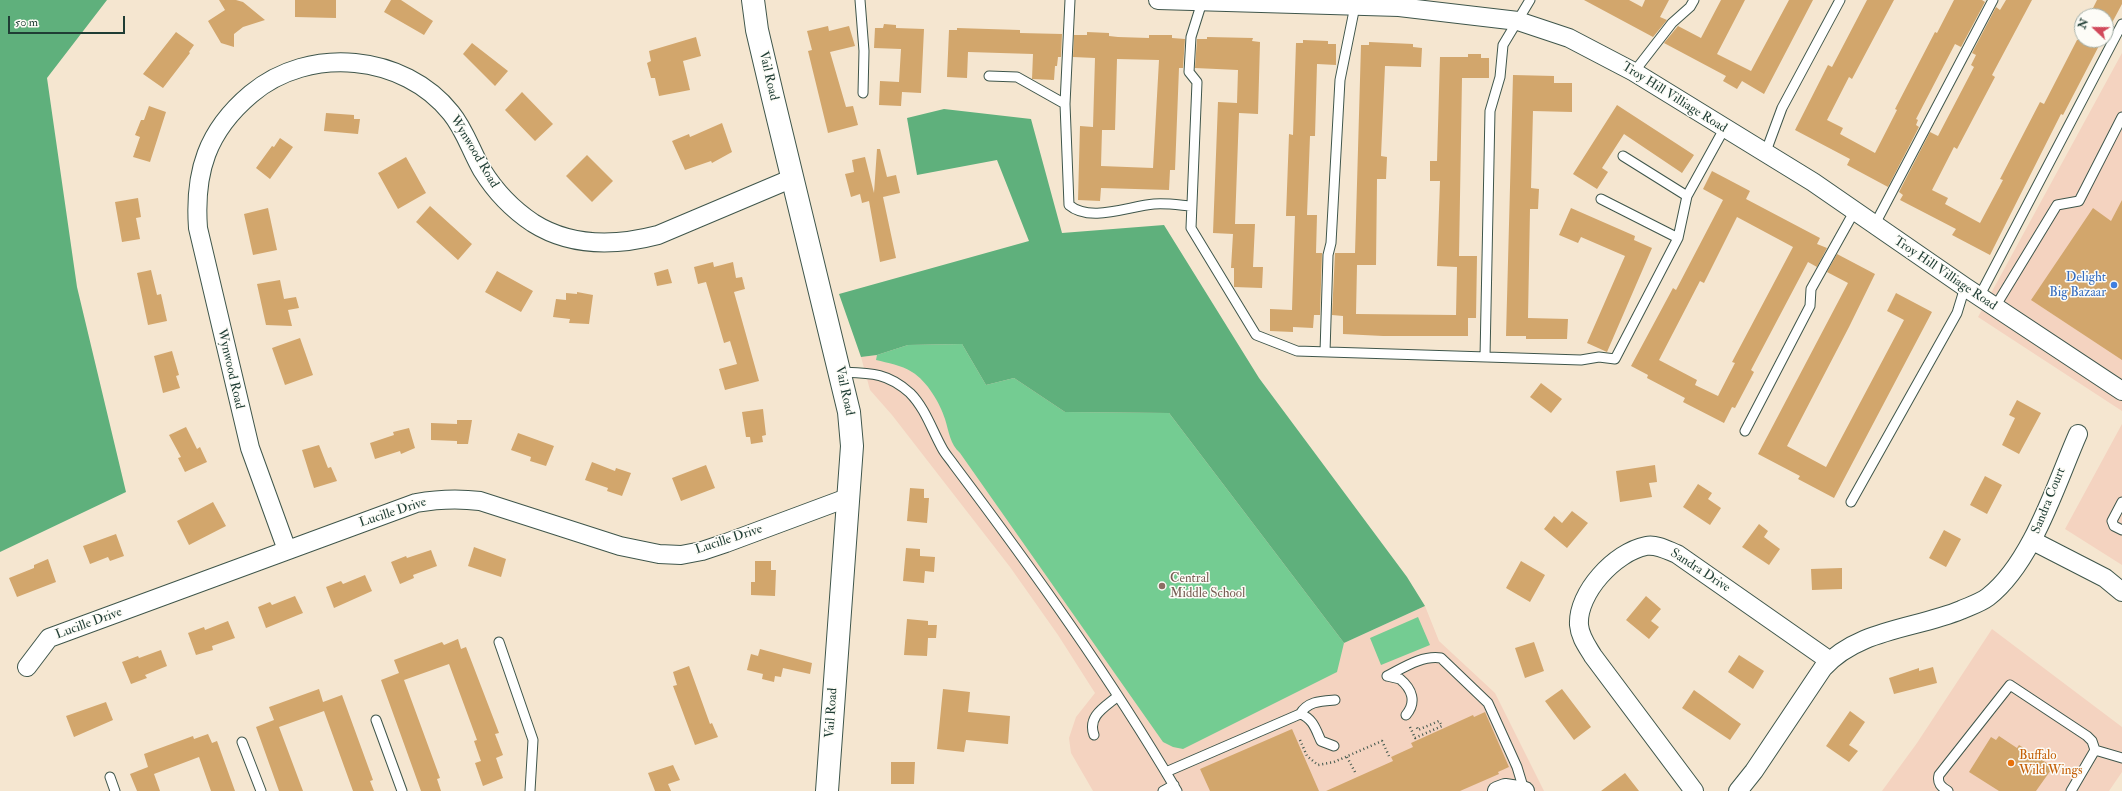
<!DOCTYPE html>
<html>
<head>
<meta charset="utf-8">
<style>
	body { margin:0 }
	#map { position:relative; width:2122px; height:791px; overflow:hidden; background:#f5e6d0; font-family:"IM FELL Double Pica",serif }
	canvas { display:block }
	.north { position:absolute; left:2074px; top:8px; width:40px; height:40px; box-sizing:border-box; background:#fdfcf7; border:1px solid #a4b0a9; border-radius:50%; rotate:292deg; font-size:11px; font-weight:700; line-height:16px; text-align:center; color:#1f3d34 }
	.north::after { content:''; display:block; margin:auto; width:14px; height:18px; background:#d1495b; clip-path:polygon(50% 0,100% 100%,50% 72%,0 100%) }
	.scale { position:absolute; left:8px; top:16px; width:117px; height:18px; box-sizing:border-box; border:2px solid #1f3d34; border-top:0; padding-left:5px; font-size:12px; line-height:14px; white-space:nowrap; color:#1f3d34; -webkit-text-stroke:3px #fdfcf7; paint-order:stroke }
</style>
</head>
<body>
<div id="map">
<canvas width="2122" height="791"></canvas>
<div class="north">N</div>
<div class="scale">50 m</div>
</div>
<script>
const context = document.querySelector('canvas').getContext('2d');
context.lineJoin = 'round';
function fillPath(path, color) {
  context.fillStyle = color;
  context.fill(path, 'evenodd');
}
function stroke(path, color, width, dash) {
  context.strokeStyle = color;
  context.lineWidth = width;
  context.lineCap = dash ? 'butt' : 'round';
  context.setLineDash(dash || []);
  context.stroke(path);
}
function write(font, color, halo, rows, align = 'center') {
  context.font = font + ' "IM FELL Double Pica",serif';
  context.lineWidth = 3;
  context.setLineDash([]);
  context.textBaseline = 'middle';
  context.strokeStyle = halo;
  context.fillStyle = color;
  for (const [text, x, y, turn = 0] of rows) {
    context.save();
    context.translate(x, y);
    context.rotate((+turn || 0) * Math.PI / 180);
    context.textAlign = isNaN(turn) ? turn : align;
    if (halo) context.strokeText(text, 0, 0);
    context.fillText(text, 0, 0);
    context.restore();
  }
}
fillPath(new Path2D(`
	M 2122,53 L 2122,411 L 1978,317 Z
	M 962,344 L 986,385 L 1014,378 L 1169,413 L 1344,643 L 1425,606 L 1439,641 L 1495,693 L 1544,791 L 1093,791 L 1071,753 L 1069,738 L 1076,717 L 1095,693 L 1058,635 L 1010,567 L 892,415 L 870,390 L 861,357 L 877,355 L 908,345 Z
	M 2122,424 L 2122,565 L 2065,529 Z
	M 1992,629 L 2122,727 L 2122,772 L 2109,791 L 1882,791 L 1917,743 Z`), '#f4d3c0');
fillPath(new Path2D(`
	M 962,344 L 986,385 L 1014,378 L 1065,412 L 1169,413 L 1344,643 L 1337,672 L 1183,749 L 1173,747 L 1163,742 L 960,453 C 950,444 949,432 945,419 C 940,403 927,381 912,372 C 901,365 888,363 876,360 L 877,355 L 908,345 Z
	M 1418,617 L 1430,645 L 1381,665 L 1370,638 Z`), '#74cc92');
fillPath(new Path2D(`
	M 0,0 L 107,0 L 47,78 L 77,287 L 126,492 L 0,552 Z
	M 944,109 L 1031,119 L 1062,233 L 1164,225 L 1259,378 L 1407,577 L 1425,606 L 1344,643 L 1169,413 L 1065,412 L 1014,378 L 986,385 L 962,344 L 908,345 L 877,355 L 861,357 L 839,294 L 1029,241 L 997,160 L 917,175 L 907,118 Z`), '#5fb07c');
fillPath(new Path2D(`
	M 219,0 L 236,0 L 243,2 L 265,20 L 243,27 L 234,34 L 234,47 L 221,43 L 208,21 L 225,10 Z
	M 295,0 L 336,0 L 336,18 L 295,17 Z
	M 391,0 L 401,0 L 433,21 L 424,35 L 384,12 Z
	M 1584,0 L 1629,0 L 1642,7 L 1645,0 L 1669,0 L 1660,17 L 1667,20 L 1653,37 Z
	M 1721,0 L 1745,0 L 1717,54 L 1751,71 L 1789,0 L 1813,0 L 1764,94 L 1742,81 L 1737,89 L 1723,81 L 1726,76 L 1664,43 L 1678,26 L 1701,38 Z
	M 1867,0 L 1894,0 L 1852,79 L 1849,77 L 1827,120 L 1843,128 L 1840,134 L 1875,153 L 1897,110 L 1895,109 L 1935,32 L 1937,33 L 1954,0 L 1982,0 L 1985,2 L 1961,47 L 1955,44 L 1916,119 L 1918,120 L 1916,125 L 1919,127 L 1888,187 L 1847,165 L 1850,159 L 1795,130 L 1828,65 L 1832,67 Z
	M 2006,0 L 2032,0 L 1992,75 L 1995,77 L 1957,149 L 1954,147 L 1932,190 L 1948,198 L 1945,204 L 1980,223 L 2003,180 L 2000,179 L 2040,102 L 2044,104 L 2077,40 L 2102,40 L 2063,115 L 2061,114 L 1990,255 L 1952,235 L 1956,229 L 1900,200 L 1903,195 L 1899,192 L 1930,132 L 1938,136 L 1974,67 L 1971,65 L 1976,55 L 1972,53 L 1996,7 L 2000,10 Z
	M 2097,0 L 2122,0 L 2122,4 L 2106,34 L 2106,16 L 2089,16 Z
	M 884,24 L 896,25 L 896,28 L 924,29 L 921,93 L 902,92 L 901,106 L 879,105 L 880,81 L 899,82 L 901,49 L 874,48 L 875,28 L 883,28 Z
	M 828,26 L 829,31 L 849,26 L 855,46 L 830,52 L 846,107 L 853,106 L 858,125 L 828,133 L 808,51 L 812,50 L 807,31 Z
	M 957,28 L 1020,30 L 1020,33 L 1062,34 L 1061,57 L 1058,57 L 1057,66 L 1055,66 L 1054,80 L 1032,79 L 1033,54 L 968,52 L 967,78 L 947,77 L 949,30 L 957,30 Z
	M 176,32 L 194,45 L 189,52 L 190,53 L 163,88 L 143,74 Z
	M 1087,32 L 1109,33 L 1109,36 L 1118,37 L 1149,38 L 1149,35 L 1172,35 L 1172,38 L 1185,39 L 1183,68 L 1179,68 L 1175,170 L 1170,170 L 1169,190 L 1101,188 L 1100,201 L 1078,200 L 1080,126 L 1093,127 L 1095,58 L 1073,57 L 1074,35 L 1087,35 ZM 1117,59 L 1159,60 L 1153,168 L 1101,166 L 1102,130 L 1115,130 Z
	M 696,37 L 701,56 L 683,61 L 690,90 L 659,96 L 655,78 L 651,78 L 647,63 L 651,61 L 649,51 Z
	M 1207,37 L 1253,38 L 1252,41 L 1260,42 L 1258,114 L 1239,113 L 1235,224 L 1255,224 L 1253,267 L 1263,267 L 1262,288 L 1234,287 L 1234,268 L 1231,268 L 1233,234 L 1213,233 L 1218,102 L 1237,103 L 1238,70 L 1195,68 L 1197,39 L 1207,39 Z
	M 1303,40 L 1328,41 L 1328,44 L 1336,44 L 1336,65 L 1317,64 L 1315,136 L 1310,136 L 1307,215 L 1317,215 L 1316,253 L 1322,253 L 1320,315 L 1314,315 L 1313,328 L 1293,327 L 1293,332 L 1270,331 L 1270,309 L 1292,310 L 1295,216 L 1286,216 L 1289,134 L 1293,135 L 1296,43 L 1303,43 Z
	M 1369,42 L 1413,44 L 1413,47 L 1422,48 L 1421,67 L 1385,66 L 1381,156 L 1387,157 L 1386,179 L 1377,179 L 1376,265 L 1357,265 L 1356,314 L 1456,315 L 1457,267 L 1437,266 L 1440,181 L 1430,181 L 1430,161 L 1437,161 L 1440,57 L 1468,57 L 1468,54 L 1481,54 L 1481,58 L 1489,58 L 1489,78 L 1462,78 L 1459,256 L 1477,256 L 1476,318 L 1468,318 L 1468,336 L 1383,336 L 1343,334 L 1343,316 L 1332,315 L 1335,253 L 1355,253 L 1361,45 L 1369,45 Z
	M 472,43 L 508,71 L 495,86 L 463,54 Z
	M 1513,75 L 1554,76 L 1554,83 L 1572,83 L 1572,112 L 1533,111 L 1531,188 L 1539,189 L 1538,209 L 1530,209 L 1528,318 L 1568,319 L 1567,339 L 1526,339 L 1526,336 L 1506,336 Z
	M 522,92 L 553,124 L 535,141 L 505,110 Z
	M 1617,105 L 1694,155 L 1682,173 L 1624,134 L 1602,168 L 1608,172 L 1597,189 L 1573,174 Z
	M 149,106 L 166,112 L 150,162 L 133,157 L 140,137 L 135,135 L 141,120 L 144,120 Z
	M 326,113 L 354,115 L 354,119 L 360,119 L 358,134 L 324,131 Z
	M 722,123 L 732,152 L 712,163 L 711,161 L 685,170 L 672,141 L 689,134 L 690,137 Z
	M 280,138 L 293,147 L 270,179 L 256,168 L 272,146 L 274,147 Z
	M 877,149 L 880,149 L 887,177 L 896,175 L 900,193 L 883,197 L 896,258 L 880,262 L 869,201 L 862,203 L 860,194 L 851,197 L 845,174 L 854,172 L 852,160 L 865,157 L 874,193 Z
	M 587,155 L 613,181 L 592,202 L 566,176 Z
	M 406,157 L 426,193 L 398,209 L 378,173 Z
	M 1712,171 L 1750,191 L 1746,199 L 1820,238 L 1817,244 L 1827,248 L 1817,267 L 1808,262 L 1751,370 L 1754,372 L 1735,408 L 1732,407 L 1724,423 L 1683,402 L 1685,398 L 1647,378 L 1648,375 L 1631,366 L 1673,288 L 1676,290 L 1723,200 L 1703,189 ZM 1737,217 L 1793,247 L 1732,362 L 1735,363 L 1718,396 L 1695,385 L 1697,380 L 1659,360 L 1700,281 L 1704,283 Z
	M 138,198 L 141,217 L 136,218 L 140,239 L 122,242 L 115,202 Z
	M 2122,200 L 2122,360 L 2031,300 L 2093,208 L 2111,221 Z
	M 430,206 L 472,244 L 458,260 L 416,222 Z
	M 268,208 L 277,250 L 253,255 L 244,214 Z
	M 1571,208 L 1635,236 L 1634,240 L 1652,248 L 1607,352 L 1587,343 L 1625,256 L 1581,237 L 1578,243 L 1559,235 Z
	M 1837,254 L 1875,274 L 1849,327 L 1787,446 L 1826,467 L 1904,320 L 1887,311 L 1896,293 L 1932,312 L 1834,498 L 1798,479 L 1800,476 L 1758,454 L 1848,283 L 1827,272 Z
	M 713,262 L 714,267 L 733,262 L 736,278 L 742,277 L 745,289 L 734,292 L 759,381 L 725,390 L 719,369 L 737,364 L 730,341 L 724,343 L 706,282 L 698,284 L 694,267 Z
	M 668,269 L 672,283 L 657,286 L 654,273 Z
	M 151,270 L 157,295 L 161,294 L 167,321 L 148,325 L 137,273 Z
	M 497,271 L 533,291 L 521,312 L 485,292 Z
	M 280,280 L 284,299 L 296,297 L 299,308 L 288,310 L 292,326 L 266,325 L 257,284 Z
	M 577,292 L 593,295 L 589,324 L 569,323 L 570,319 L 553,317 L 556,299 L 566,300 L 566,293 L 577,294 Z
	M 300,338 L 313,375 L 285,385 L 272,348 Z
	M 172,351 L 179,375 L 176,376 L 180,388 L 163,393 L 154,356 Z
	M 1541,383 L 1562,399 L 1551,413 L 1530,397 Z
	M 2017,400 L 2041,413 L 2019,454 L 2002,445 L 2015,418 L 2009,415 Z
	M 763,409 L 766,435 L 762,436 L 763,442 L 751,444 L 750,437 L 746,437 L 742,412 Z
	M 457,420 L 472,420 L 468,444 L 457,444 L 457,441 L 431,440 L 431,423 L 457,424 Z
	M 186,427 L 197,449 L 200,447 L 207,462 L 185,472 L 178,458 L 181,457 L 169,435 Z
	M 409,428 L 415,448 L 401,454 L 400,451 L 375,459 L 370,443 L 394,435 L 393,432 Z
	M 518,433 L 554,446 L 546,466 L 530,461 L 531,457 L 511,450 Z
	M 319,445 L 328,468 L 331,467 L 337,481 L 314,488 L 302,450 Z
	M 592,462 L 615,471 L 616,468 L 631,473 L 622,496 L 607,491 L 608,488 L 585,480 Z
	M 706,465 L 715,488 L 681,501 L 672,478 Z
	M 1655,465 L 1657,482 L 1649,483 L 1652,497 L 1620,502 L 1616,471 Z
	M 1985,476 L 2002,485 L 1987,514 L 1970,505 Z
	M 1698,484 L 1712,493 L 1708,499 L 1721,508 L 1710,525 L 1683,507 Z
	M 910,488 L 924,489 L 924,498 L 929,498 L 927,523 L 907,521 Z
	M 213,502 L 226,526 L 189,545 L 177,521 Z
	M 1572,511 L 1588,523 L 1567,548 L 1544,529 L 1554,516 L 1562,523 Z
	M 1759,524 L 1768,531 L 1764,537 L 1780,549 L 1769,565 L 1742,547 Z
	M 1944,530 L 1961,539 L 1946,567 L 1929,558 Z
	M 116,534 L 124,556 L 110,561 L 108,557 L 90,564 L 83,546 Z
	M 474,547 L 506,559 L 501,577 L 468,566 Z
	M 906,548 L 920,549 L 920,556 L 935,557 L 934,572 L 925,571 L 924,583 L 903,581 Z
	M 431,550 L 437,566 L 413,575 L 414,578 L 400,584 L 391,562 L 406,556 L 407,558 Z
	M 48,559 L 56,582 L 17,597 L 9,578 L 34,568 L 34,565 Z
	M 755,561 L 771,561 L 771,570 L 776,570 L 775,596 L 751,595 L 751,582 L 755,582 Z
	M 1521,561 L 1545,575 L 1530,602 L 1506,588 Z
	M 1842,568 L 1842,589 L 1812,590 L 1811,569 Z
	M 365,575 L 372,591 L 334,608 L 326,587 L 341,581 L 343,584 Z
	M 295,596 L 303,613 L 266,628 L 258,607 L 270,602 L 272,605 Z
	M 1646,596 L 1661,609 L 1651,621 L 1659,627 L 1649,639 L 1626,620 Z
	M 907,619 L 928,621 L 928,625 L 937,625 L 936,638 L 928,638 L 927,656 L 904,655 Z
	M 228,621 L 235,638 L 212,646 L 213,650 L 196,655 L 188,633 L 204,627 L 205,630 Z
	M 458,639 L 461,649 L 466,647 L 499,733 L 495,734 L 503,755 L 496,758 L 503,778 L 483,786 L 475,763 L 481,761 L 474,741 L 477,740 L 449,664 L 404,680 L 440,778 L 437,779 L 441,791 L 421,791 L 381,680 L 399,673 L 394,660 L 442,642 L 444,645 Z
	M 1534,642 L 1544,671 L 1525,678 L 1515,648 Z
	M 760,649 L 812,663 L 810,674 L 783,668 L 781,677 L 775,676 L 774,682 L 762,679 L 763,674 L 747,670 L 751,654 L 758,656 Z
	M 161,650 L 167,666 L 145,675 L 147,678 L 131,684 L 122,662 L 138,656 L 139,658 Z
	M 1739,655 L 1764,671 L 1753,689 L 1728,672 Z
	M 689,666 L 710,724 L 712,723 L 718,737 L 695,745 L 673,686 L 677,685 L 673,672 Z
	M 1933,667 L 1937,683 L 1894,694 L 1889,678 L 1919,668 L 1919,671 Z
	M 319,689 L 323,702 L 342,695 L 373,780 L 370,781 L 374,791 L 353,791 L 324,711 L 279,727 L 303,791 L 279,791 L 256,727 L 274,720 L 269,707 Z
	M 943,689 L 970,692 L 968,712 L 1010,716 L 1008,744 L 966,740 L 964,752 L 937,749 Z
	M 1562,689 L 1591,727 L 1574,740 L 1545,701 Z
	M 1694,690 L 1741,724 L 1730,740 L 1682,708 Z
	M 106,702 L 113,720 L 74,737 L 66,716 Z
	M 1850,711 L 1865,722 L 1849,745 L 1858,751 L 1849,762 L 1826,746 Z
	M 1485,712 L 1509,767 L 1498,772 L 1499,774 L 1460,791 L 1326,791 L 1393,761 L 1391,757 L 1413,747 L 1411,743 L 1473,715 L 1474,717 Z
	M 1292,729 L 1319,791 L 1210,791 L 1200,769 Z
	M 208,734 L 212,743 L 217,741 L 235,791 L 211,791 L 199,757 L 154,774 L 160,791 L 137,791 L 130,774 L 148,767 L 144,754 L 193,736 L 194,739 Z
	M 1999,736 L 2017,748 L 2019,745 L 2053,767 L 2036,791 L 1999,791 L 1969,772 L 1991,737 L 1996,740 Z
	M 891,762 L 915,762 L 914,784 L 891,784 Z
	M 673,765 L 680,780 L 668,784 L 671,791 L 655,791 L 648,773 Z
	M 1625,773 L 1639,791 L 1601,791 Z`), '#d2a66c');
const service = new Path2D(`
	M 860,0 L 864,51 L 863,93
	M 1070,0 L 1065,104 L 1069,205 C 1090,223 1129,206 1154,204 C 1166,203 1179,205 1191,206
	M 1202,2 L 1191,37 L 1189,72 L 1197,82 L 1191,228 L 1256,335 L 1297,351 L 1581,360 L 1599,357 L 1615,359 L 1678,238 L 1687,196 L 1724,129
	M 1634,72 L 1672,23 L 1690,7 L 1694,0
	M 989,76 L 1017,77 L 1065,104
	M 1765,154 L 1782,108 L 1840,0
	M 1623,156 L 1687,196
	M 1601,199 L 1678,238
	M 1874,226 L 1993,0
	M 1979,297 L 2122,24
	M 1995,307 L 2057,205 L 2079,201 L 2122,117
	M 1325,352 L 1328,255 L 1331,243 L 1340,80 L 1355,6
	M 1485,357 L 1490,111 L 1500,77 L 1503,45 L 1530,0
	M 840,372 C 869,373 887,372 910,393 C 925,408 932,430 942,448 C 945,454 950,459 954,465 C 1033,570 1110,677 1177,791
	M 1745,431 L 1810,306 L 1811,289 L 1854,212
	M 1851,502 L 1957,313 L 1965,287
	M 2122,502 L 2112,521 L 2114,526 L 2122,530
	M 499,642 L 533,740 L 530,791
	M 1387,676 C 1403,668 1422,655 1441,658 L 1488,703 L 1517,767 L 1524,790
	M 1387,676 L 1400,679 C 1412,689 1417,702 1406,715
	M 1300,714 C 1313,718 1316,730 1321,741 L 1334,746
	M 376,720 L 402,791
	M 1094,735 C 1087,716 1105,707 1118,696
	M 242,742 L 261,791
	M 2095,750 L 2122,758
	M 1166,772 L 1300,714 C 1308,701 1321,701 1335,700
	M 110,777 L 115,791
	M 1163,791 L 1174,785
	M 1948,791 C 1941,787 1937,783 1939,775 L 2010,685 L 2087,736 L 2092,741 L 2095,750 L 2071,791`);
const minor = new Path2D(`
	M 1158,0 L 1399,7 L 1518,21 L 1569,38 L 1634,72 L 1813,182 L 1965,287 L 2122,391
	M 2033,541 L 2105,578 L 2122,592
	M 287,550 L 250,448 L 198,228 C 194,172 207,131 251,94 C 309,45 404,54 451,113 C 465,130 471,151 482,170 C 495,191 512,209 533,223 C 571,247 616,246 658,235 L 793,178
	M 27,667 L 49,638 L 416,503 C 438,499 457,498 480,501 L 620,546 L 659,554 L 681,555 L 702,551 L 726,543 L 847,498
	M 1497,791 L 1505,788 L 1525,791
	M 1694,791 L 1593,656 C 1587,646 1580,637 1579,625 C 1577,593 1615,552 1646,546 C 1657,544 1667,550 1677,554 L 1830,661
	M 1738,791 L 1754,771 L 1823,668 C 1858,629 1915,629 1961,610 C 1970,606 1980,603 1988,597 C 2032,563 2056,484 2078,434`);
const tertiary = new Path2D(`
	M 753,0 L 757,30 L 773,98 L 849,412 L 852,446 L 827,791`);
stroke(service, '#3f564b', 11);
stroke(minor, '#3f564b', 20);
stroke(tertiary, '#3f564b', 24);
stroke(new Path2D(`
	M 1410,727 L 1415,738 L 1442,726 L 1439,721 L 1418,730 L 1416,725
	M 1300,740 L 1307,756 L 1318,765 L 1334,762 L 1382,741 L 1389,756
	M 1347,757 L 1356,774`), '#3f564b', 2.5, [1, 3]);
stroke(service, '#fff', 9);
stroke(minor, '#fff', 18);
stroke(tertiary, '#fff', 22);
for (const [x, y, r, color] of [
	[2114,285,4,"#3f7fe0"],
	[1162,586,4,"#8d6e63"],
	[2011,763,4,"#e8710a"]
]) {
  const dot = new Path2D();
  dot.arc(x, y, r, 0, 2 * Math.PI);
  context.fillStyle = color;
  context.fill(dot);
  stroke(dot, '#fdfcf7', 1.5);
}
write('13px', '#1f3d34', '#fdfcf7', [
	["Vail Road",768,76,77],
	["Troy Hill Villiage Road",1674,98,32],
	["Wynwood Road",474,152,59],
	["Troy Hill Villiage Road",1945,274,34],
	["Wynwood Road",230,369,77],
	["Vail Road",844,391,78],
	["Sandra Court",2049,501,-68],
	["Lucille Drive",393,513,-18],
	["Lucille Drive",729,540,-18],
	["Sandra Drive",1700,571,33],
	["Lucille Drive",89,624,-20],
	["Vail Road",832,713,-86]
]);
write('13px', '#366cbe', '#fdfcf7', [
	["Delight",2106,278],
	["Big Bazaar",2106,293]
], 'right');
write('13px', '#785e54', '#fdfcf7', [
	["Central",1170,579],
	["Middle School",1170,594]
], 'left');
write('13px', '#c56008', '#fdfcf7', [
	["Buffalo",2019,756],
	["Wild Wings",2019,771]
], 'left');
</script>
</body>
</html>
